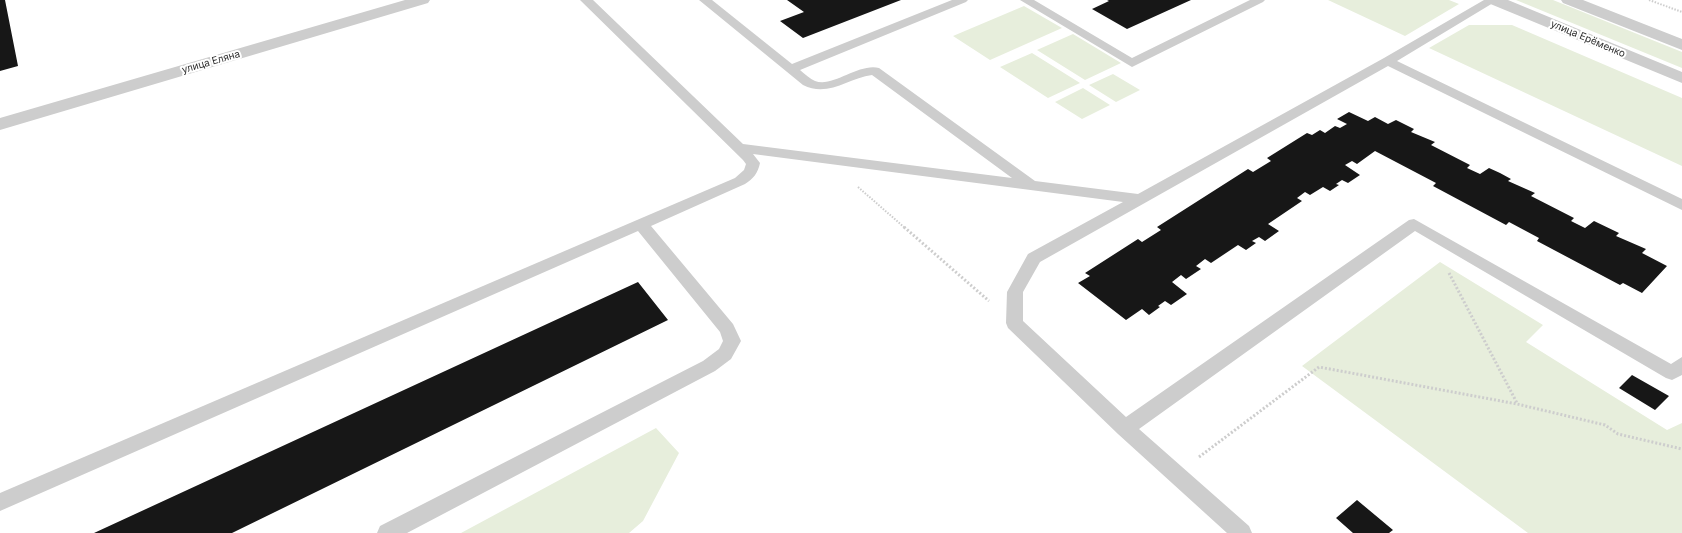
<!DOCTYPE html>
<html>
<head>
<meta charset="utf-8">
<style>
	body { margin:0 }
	canvas { display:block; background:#fff }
</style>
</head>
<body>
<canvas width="1682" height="533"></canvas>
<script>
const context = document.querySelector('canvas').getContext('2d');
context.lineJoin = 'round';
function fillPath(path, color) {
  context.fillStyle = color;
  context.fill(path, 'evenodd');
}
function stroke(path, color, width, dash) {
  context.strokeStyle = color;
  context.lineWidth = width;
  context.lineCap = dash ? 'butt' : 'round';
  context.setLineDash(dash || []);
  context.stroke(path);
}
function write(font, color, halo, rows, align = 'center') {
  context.font = font + ' Inter,sans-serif';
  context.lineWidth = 4;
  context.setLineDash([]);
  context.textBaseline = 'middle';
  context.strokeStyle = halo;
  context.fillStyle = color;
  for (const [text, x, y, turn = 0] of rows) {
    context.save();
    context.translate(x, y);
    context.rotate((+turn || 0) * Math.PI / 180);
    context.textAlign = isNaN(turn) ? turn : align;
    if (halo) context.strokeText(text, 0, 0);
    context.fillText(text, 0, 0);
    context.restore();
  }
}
fillPath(new Path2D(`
	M 1328,0 L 1449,0 L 1459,4 L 1405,36 Z
	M 1516,0 L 1553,0 L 1682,52 L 1682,68 Z
	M 1024,6 L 1062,28 L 990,60 L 953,36 Z
	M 1469,25 L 1512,25 L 1682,98 L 1682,166 L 1429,48 Z
	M 1073,34 L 1121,63 L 1085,80 L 1037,50 Z
	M 1032,53 L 1080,83 L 1048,98 L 1000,67 Z
	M 1113,74 L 1140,90 L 1116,102 L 1089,85 Z
	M 1083,88 L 1110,105 L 1082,119 L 1055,102 Z
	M 1440,262 L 1543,325 L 1526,342 L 1667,430 L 1682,423 L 1682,533 L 1528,533 L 1302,366 Z
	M 656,428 L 679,453 L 643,521 L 629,533 L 461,533 Z`), '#e7eedc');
fillPath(new Path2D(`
	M 0,0 L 5,0 L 18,66 L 0,71 Z
	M 787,0 L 901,0 L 803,38 L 780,21 L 804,12 Z
	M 1107,0 L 1191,0 L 1127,29 L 1092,9 L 1109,1 Z
	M 1349,112 L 1368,121 L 1375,117 L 1388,124 L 1396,120 L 1414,129 L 1411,132 L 1435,142 L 1431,145 L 1470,165 L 1467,168 L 1480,174 L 1489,168 L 1500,173 L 1511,179 L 1508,181 L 1535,193 L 1531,196 L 1574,218 L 1571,221 L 1585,228 L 1594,221 L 1619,233 L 1616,236 L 1646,249 L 1642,253 L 1667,266 L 1642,293 L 1623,283 L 1620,285 L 1537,241 L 1539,238 L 1509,222 L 1506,225 L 1433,186 L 1436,183 L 1375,151 L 1357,164 L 1352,161 L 1345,165 L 1360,175 L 1348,183 L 1342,180 L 1336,184 L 1339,185 L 1330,191 L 1323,187 L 1310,195 L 1305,192 L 1297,198 L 1302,201 L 1268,224 L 1279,231 L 1265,241 L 1259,237 L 1252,241 L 1256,243 L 1246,250 L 1238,245 L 1211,263 L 1205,259 L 1196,266 L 1201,269 L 1186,279 L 1181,275 L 1172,282 L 1187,294 L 1171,305 L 1165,301 L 1158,306 L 1160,307 L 1149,315 L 1142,309 L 1126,320 L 1078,283 L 1090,276 L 1085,273 L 1138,239 L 1142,242 L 1161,230 L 1157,227 L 1248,169 L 1253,172 L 1271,161 L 1267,158 L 1307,133 L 1312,135 L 1320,130 L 1325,133 L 1335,126 L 1340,128 L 1347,124 L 1337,119 Z
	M 638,282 L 668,320 L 232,533 L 94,533 Z
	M 1632,375 L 1669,396 L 1655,410 L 1619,388 Z
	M 1357,500 L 1393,530 L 1389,533 L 1353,533 L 1336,518 Z`), '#171717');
stroke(new Path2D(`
	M 1649,0 L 1682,12
	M 858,187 L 905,228`), '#cdcdcd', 2, [1.5, 1.5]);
stroke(new Path2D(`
	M 904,227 L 989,301
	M 1449,273 L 1517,403
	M 1199,457 L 1319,367 L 1517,404 L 1605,425 L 1618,434 L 1682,449`), '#cdcdcd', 3, [2, 2]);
fillPath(new Path2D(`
	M 580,0 L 593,0 L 743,144 L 1012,178 L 872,75 C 848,78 828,98 803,85 L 699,0 L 712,0 L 792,64 L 952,0 L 968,0 L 966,2 L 800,70 C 805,74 810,79 815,81 C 833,88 858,63 879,68 L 1035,181 L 1138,194 L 1384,58 L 1484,0 L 1498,0 L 1397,61 L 1682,199 L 1682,210 L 1388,66 L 1040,262 L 1023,292 L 1023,321 L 1126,417 L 1409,220 L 1414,219 L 1671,364 L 1682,357 L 1682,375 L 1672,380 L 1666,378 L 1415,231 L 1139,429 L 1249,526 L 1252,533 L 1227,533 L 1118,434 L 1008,328 L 1006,323 L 1007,292 L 1028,254 L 1123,202 L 753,154 L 760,163 C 758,173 753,179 745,184 L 651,226 L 733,324 L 741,341 L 731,359 L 715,371 L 407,533 L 377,533 L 380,526 L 703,361 L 719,349 L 723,341 L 720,332 L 638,231 L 0,511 L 0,493 L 735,178 L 744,170 L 746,164 L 743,160 Z
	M 1020,0 L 1034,0 L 1132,58 L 1250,0 L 1265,0 L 1263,2 L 1132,67 Z`), '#cdcdcd');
fillPath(new Path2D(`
	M 405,0 L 430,0 L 428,3 L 0,130 L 0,118 Z
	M 1486,0 L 1508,0 L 1682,72 L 1682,83 L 1488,3 Z
	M 1561,0 L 1583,0 L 1682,39 L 1682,50 L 1563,3 Z`), '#cdcdcd');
write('10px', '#303030', '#fff', [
	["улица Ерёменко",1588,39,23],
	["улица Еляна",211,62,-16]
]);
</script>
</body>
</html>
